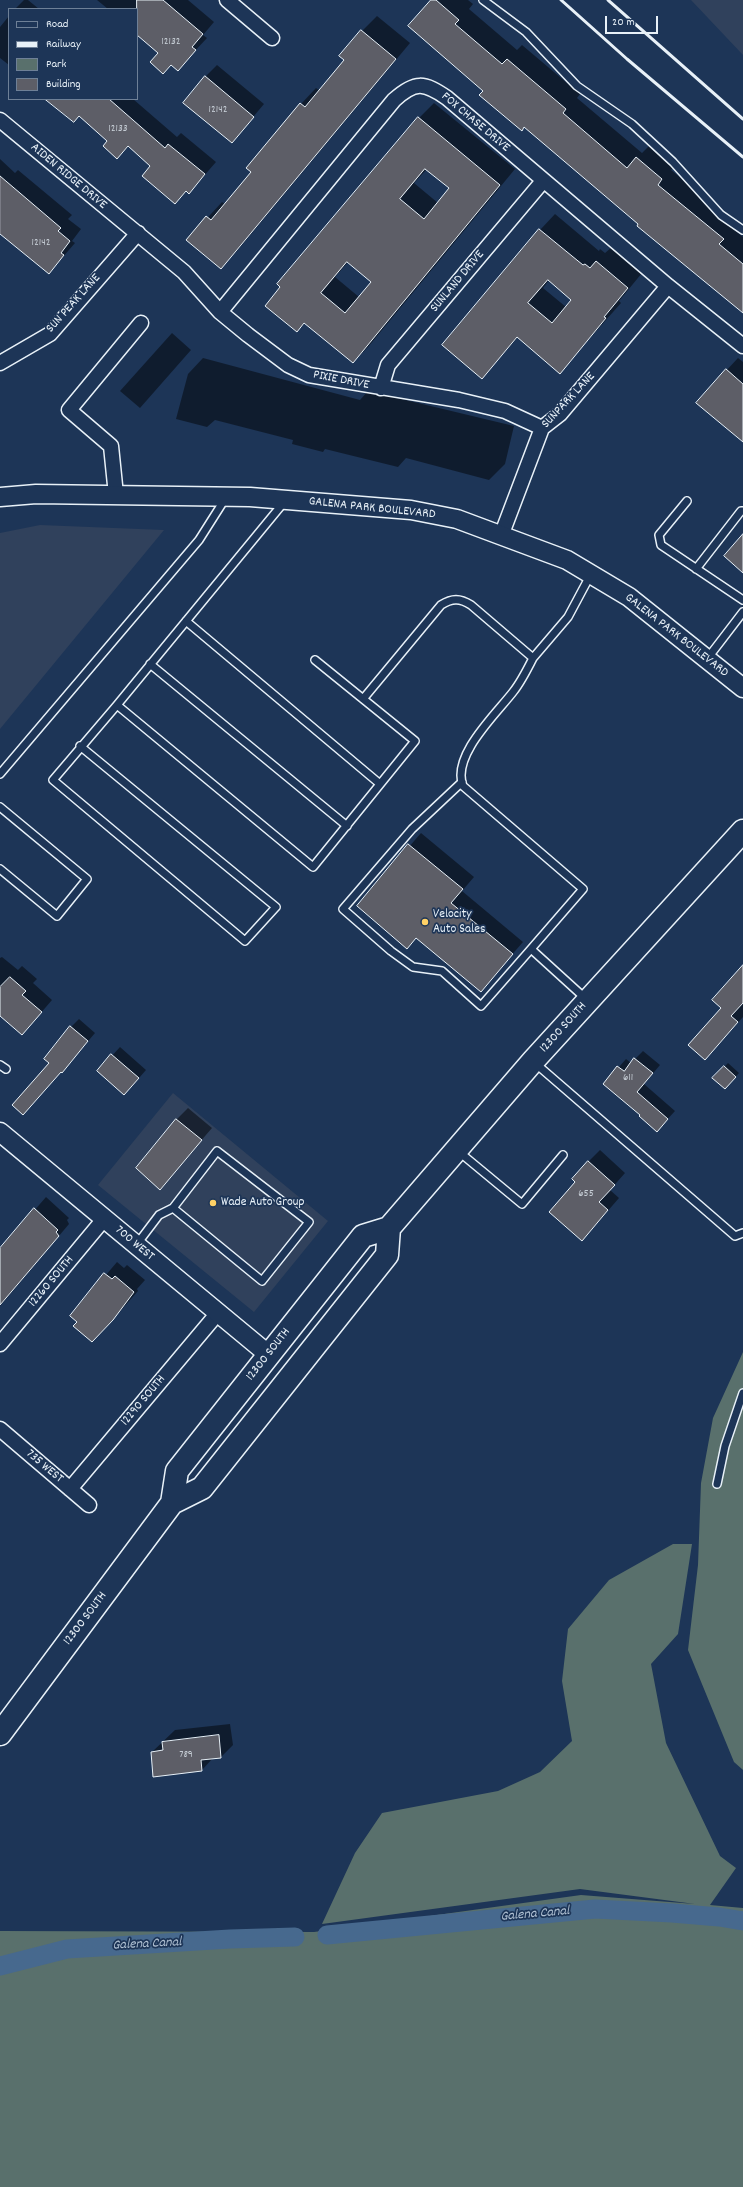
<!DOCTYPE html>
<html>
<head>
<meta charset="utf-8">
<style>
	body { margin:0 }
	#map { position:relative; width:743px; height:2187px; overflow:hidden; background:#1d3557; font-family:Dekko,sans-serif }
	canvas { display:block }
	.legend { position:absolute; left:8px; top:8px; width:130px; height:92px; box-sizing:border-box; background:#1d3557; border:1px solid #6e8097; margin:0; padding:5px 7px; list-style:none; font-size:12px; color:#e8f1f8 }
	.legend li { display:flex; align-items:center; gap:8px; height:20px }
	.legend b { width:20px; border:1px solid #6e8097 }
	.scale { position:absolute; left:605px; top:16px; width:53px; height:18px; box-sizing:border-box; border:2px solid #e8f1f8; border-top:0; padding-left:5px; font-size:12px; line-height:14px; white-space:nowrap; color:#e8f1f8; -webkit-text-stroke:3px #1d3557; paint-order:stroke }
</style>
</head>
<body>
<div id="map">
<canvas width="743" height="2187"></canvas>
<ul class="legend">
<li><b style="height:5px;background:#1d3557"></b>Road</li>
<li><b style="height:5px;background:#e8f1f8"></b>Railway</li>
<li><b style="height:11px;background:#59706c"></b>Park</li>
<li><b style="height:11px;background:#5d5e67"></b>Building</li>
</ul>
<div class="scale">20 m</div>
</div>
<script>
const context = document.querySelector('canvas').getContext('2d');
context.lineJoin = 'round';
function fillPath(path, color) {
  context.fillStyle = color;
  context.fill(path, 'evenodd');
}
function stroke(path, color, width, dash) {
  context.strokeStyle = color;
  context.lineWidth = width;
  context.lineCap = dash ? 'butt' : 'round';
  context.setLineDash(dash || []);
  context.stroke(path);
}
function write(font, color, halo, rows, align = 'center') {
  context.font = font + ' Dekko,sans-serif';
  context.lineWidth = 3.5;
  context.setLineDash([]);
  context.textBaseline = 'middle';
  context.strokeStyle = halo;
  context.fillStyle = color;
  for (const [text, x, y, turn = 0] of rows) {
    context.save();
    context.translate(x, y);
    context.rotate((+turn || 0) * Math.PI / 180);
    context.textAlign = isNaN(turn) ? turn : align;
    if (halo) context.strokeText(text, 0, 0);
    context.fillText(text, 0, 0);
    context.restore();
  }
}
fillPath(new Path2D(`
	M 691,0 L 743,0 L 743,55 Z
	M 40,525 L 164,530 L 0,729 L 0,533 Z
	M 173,1093 L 328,1221 L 254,1312 L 98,1185 Z`), '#30415c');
fillPath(new Path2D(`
	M 743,1352 L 743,1770 L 734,1762 L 688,1650 L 698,1565 L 701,1483 L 713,1418 Z
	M 673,1544 L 692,1544 L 678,1634 L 651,1664 L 666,1743 L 720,1856 L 736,1868 L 710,1905 L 743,1908 L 743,2187 L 0,2187 L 0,1931 L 314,1932 L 581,1895 L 695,1904 L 580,1889 L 322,1924 L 355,1853 L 382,1813 L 498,1791 L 540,1772 L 572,1741 L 562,1681 L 568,1629 L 609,1580 Z`), '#59706c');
fillPath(new Path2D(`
	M 24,0 L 28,0 L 39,9 L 15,9 Z
	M 97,0 L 188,0 L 214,22 L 203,35 L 207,38 L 178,69 L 137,33 L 137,9 L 108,9 Z
	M 432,0 L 468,0 L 473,4 L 469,9 L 517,50 L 522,45 L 580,94 L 577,98 L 642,153 L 652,143 L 676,164 L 671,170 L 738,224 L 733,229 L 743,237 L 743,311 L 525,126 L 521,130 L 484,90 Z
	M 9,16 L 9,65 L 0,58 L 0,27 Z
	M 377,16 L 410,43 L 236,252 L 221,267 L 188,239 L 222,202 L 225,204 L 253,172 L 247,168 L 301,104 L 316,88 L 320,91 L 346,60 L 362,31 Z
	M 217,65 L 264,104 L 232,142 L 205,77 Z
	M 53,99 L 133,99 L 177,137 L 181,133 L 216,162 L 189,193 L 187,191 L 175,202 L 151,166 L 129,146 L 117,158 L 108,141 L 79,115 Z
	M 434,103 L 515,169 L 368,347 L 353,362 L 305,323 L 297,331 L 419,118 ZM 427,169 L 451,187 L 438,203 L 414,183 ZM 348,262 L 372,282 L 359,297 L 335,277 Z
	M 0,159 L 15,173 L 18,170 L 72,215 L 68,219 L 81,229 L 72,241 L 75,243 L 49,273 L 0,232 Z
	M 555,214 L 599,251 L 600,249 L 605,253 L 612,247 L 642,273 L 619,301 L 621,303 L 560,372 L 518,337 L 482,378 L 443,345 L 540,230 ZM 549,280 L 572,300 L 566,307 L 543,288 Z
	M 172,333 L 191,350 L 140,408 L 120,391 Z
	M 203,358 L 360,400 L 368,391 L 514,426 L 505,464 L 489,480 L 406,458 L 398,467 L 325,449 L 323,452 L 292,444 L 293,440 L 215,420 L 207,427 L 176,419 L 188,374 Z
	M 738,358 L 743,362 L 743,441 L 697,402 Z
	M 421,833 L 474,877 L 462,891 L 523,942 L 481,990 L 417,937 L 407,947 L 358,906 Z
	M 2,957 L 18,970 L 22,966 L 37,979 L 33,983 L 52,1000 L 33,1022 L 0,1015 L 0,958 Z
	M 743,968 L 743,1017 L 716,1047 L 722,1008 Z
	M 79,1019 L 95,1033 L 62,1072 L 51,1063 L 71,1027 Z
	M 120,1047 L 146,1070 L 132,1086 L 98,1071 Z
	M 643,1051 L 660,1065 L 644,1084 L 675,1111 L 664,1123 L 642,1114 L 604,1084 L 626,1059 L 631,1063 Z
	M 728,1063 L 739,1073 L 725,1088 L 714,1078 Z
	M 188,1108 L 212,1128 L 160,1188 L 176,1120 Z
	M 600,1150 L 625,1173 L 610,1190 L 619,1198 L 593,1228 L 577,1182 L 588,1162 Z
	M 46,1197 L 69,1218 L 67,1220 L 69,1224 L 0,1306 L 0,1250 Z
	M 117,1262 L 124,1268 L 127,1265 L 145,1280 L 137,1289 L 138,1291 L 100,1334 L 71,1316 Z
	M 230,1724 L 233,1745 L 221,1757 L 213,1758 L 202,1770 L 152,1752 L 175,1730 Z`), '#0007');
stroke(new Path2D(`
	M 327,1935 L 595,1909 L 672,1913 L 719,1917 L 743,1921
	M 0,1966 L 67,1949 L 230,1939 L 295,1937`), '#47698e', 19);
const building = new Path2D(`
	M 137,0 L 163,0 L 203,34 L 192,47 L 196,50 L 178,71 L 171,65 L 163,74 L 150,62 L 158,53 L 137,35 Z
	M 431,0 L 436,0 L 459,20 L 455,24 L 502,64 L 507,59 L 566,109 L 563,113 L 627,168 L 636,157 L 662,179 L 658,185 L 724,239 L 719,244 L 743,264 L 743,313 L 637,226 L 638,224 L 524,127 L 522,131 L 479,95 L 483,91 L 408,26 Z
	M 361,30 L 396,59 L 221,269 L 186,240 L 206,216 L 211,220 L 251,172 L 246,168 L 300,103 L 305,107 L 344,60 L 339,56 Z
	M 205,76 L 254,117 L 232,143 L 183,103 Z
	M 45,99 L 109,99 L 165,148 L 168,144 L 205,174 L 189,194 L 186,191 L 175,204 L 142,176 L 150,166 L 128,146 L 117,159 L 103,146 L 107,141 L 79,116 L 74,122 Z
	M 418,117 L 500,185 L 353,363 L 304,323 L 297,332 L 265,306 L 280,287 L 277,284 ZM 425,169 L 449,188 L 424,219 L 400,199 ZM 347,262 L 371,282 L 345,313 L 321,293 Z
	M 0,176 L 61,228 L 58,231 L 70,241 L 61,253 L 64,255 L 49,274 L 0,234 Z
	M 539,229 L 583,265 L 585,264 L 590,268 L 596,261 L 628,288 L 604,317 L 606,318 L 560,374 L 517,337 L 482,379 L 442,345 ZM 548,280 L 571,300 L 552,323 L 528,303 Z
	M 726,369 L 743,384 L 743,442 L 696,403 Z
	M 743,534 L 743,573 L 724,556 Z
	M 408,844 L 463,889 L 451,903 L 513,954 L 481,992 L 416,938 L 407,949 L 357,906 Z
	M 743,965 L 743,1003 L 731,1016 L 738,1022 L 705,1060 L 688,1045 L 721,1008 L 712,1000 Z
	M 10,977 L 26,991 L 22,995 L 42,1012 L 22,1035 L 0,1016 L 0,987 Z
	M 70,1026 L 88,1041 L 62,1073 L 61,1072 L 23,1115 L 12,1105 L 49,1063 L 44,1059 Z
	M 111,1054 L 139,1078 L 124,1095 L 97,1071 Z
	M 634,1058 L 653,1073 L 637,1092 L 668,1119 L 657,1132 L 639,1116 L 640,1115 L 603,1084 L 617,1066 L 624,1071 Z
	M 724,1066 L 736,1077 L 725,1089 L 712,1078 Z
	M 176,1119 L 202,1140 L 160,1190 L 136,1168 Z
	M 588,1161 L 615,1185 L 599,1202 L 608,1210 L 582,1241 L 549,1212 L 575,1182 L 572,1179 Z
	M 34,1208 L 58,1230 L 56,1232 L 59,1236 L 0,1305 L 0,1248 Z
	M 104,1273 L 112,1279 L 115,1276 L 134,1292 L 113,1320 L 92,1342 L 73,1326 L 77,1322 L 70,1316 Z
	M 219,1735 L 221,1758 L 201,1760 L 202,1771 L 153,1777 L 151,1752 L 163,1750 L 162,1742 Z`);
fillPath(building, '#5d5e67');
stroke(building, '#e8f1f8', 1);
const service = new Path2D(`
	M 483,0 L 526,32 L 577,86 L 632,124 L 673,162 L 721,215 L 743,230
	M 687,501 L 659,535 L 661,545 L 743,600
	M 696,569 L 741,511 L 743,511
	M 186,621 L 380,784
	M 533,658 C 527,670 521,682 513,692 C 496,714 451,756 463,786 L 583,889 L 531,949 L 586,999
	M 707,659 L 743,612
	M 150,664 L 347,826
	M 363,699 L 441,605 C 452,598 460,598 471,605 L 533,658 L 568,617 L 591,574
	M 117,705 L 313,867 L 415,741 L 315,660
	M 80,746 L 276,907 L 245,941 L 53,780 L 117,705 L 285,501
	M 0,774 L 199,540 L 225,499
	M 462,782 L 412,829 L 343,909 L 391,951 L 413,967 L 442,971 L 481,1006 L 531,949
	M 0,807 L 87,879 L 57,916 L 0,869
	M 535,1063 L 735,1236 L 743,1233
	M 0,1065 L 6,1069
	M 458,1151 L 522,1204 L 563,1155
	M 137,1244 L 159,1215 L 173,1208 L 262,1281 L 309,1222 L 217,1151 L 173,1208
	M 717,1484 L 725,1446 L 743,1393`);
const minor = new Path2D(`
	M 227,0 L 272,38
	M 0,120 L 184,272 L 220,312 L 248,335 L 288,365 L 309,375 L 459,400 L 505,411 L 542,428
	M 220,312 L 394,100 C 415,81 424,82 447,98 L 668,286 L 743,346
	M 0,363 L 50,334 L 138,233
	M 381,388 L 388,365 L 543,181
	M 116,495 L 111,446 L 69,410 L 141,323
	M 501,536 L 542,428 L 560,414 L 668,286
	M 0,1344 L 104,1219
	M 0,1429 L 89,1505
	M 70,1489 L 217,1314`);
const tertiary = new Path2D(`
	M 0,497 L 36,494 L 250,497 L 411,510 L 457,519 L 567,560 L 629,597 L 743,688
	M 0,1132 L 269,1355`);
const primary = new Path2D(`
	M 172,1503 L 202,1488 L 387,1255 L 389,1228
	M 0,1734 L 172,1503 L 177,1471 L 363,1236 L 389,1228 L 533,1061 L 743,831`);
stroke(service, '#e8f1f8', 10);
stroke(minor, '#e8f1f8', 17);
stroke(tertiary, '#e8f1f8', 21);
stroke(primary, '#e8f1f8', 25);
stroke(service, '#1d3557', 7);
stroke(minor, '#1d3557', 14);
stroke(tertiary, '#1d3557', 18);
stroke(primary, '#1d3557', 22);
stroke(new Path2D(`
	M 561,0 L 627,59 L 743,157
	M 608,0 L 743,119`), '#e8f1f8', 3);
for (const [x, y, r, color] of [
	[425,922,4,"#ffd166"],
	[213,1203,4,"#ffd166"]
]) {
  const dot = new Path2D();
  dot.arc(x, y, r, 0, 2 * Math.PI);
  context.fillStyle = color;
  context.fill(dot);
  stroke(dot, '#1d3557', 1.5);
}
write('11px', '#c5ccd4', null, [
	["12132",171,42],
	["12142",218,110],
	["12133",118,129],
	["12142",41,243],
	["611",628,1078],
	["655",586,1194],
	["789",186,1755]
]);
write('13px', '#e8f1f8', '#1d3557', [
	["FOX CHASE DRIVE",475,123,40],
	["AIDEN RIDGE DRIVE",68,177,40],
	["SUNLAND DRIVE",458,282,-50],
	["SUN PEAK LANE",74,304,-48],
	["PIXIE DRIVE",341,381,11],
	["SUNPARK LANE",569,401,-47],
	["GALENA PARK BOULEVARD",372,509,6],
	["GALENA PARK BOULEVARD",676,636,38],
	["12300 SOUTH",564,1028,-48],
	["700 WEST",134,1244,40],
	["12260 SOUTH",52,1282,-50],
	["12300 SOUTH",269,1355,-52],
	["12290 SOUTH",144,1401,-50],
	["735 WEST",44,1467,40],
	["12300 SOUTH",86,1619,-53]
]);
write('13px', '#e8f1f8', '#1d3557', [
	["Velocity",433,915],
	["Auto Sales",433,930],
	["Wade Auto Group",221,1203]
], 'left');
write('italic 14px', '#b0c1d3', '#1d3557', [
	["Galena Canal",535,1915,-5],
	["Galena Canal",147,1945,-3]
]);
</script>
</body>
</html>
